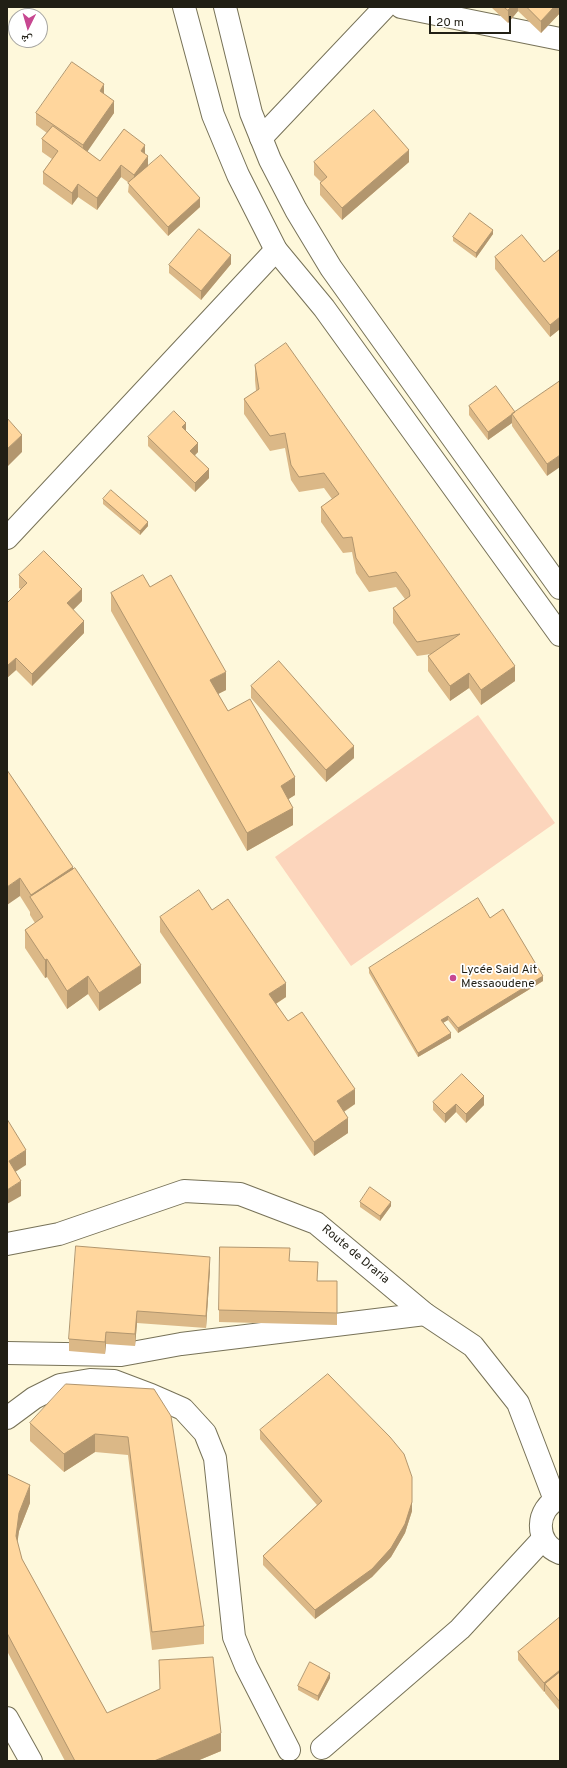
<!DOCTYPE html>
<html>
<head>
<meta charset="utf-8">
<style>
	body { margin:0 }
	#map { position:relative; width:567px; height:1768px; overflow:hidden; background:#fef8db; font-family:Overpass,"Noto Naskh Arabic",sans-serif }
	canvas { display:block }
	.frame { position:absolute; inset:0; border:8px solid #211f15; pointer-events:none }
	.north { position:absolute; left:8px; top:8px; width:40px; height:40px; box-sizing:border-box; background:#fff; border:1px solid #a6a5a1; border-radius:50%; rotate:185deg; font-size:11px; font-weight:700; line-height:16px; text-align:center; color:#211f15 }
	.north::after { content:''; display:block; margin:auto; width:14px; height:18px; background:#c74791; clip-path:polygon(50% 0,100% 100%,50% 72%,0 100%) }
	.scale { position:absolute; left:429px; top:16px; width:82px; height:18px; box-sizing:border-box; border:2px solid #211f15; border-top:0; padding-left:5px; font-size:12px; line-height:14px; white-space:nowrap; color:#211f15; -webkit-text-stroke:3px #fff; paint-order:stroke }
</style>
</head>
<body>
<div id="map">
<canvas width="567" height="1768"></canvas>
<div class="frame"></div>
<div class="north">ش</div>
<div class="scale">20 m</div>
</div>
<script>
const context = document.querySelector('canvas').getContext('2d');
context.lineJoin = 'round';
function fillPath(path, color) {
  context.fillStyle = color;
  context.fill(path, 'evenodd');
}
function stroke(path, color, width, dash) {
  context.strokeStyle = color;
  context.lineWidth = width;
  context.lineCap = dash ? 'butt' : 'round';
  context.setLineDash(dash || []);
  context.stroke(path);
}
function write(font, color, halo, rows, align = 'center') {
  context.font = font + ' Overpass,sans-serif';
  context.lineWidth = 3.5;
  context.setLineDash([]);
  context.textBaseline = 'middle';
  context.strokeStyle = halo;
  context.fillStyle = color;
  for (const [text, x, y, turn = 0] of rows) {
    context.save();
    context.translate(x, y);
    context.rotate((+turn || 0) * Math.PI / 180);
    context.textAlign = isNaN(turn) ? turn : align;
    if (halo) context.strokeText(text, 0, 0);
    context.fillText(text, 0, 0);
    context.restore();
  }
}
fillPath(new Path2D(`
	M 478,715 L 555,823 L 351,966 L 275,857 Z`), '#fcd5bc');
const street = new Path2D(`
	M 401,7 L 560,39
	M 261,138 L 385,7
	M 7,538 L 276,250
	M 7,1353 L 121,1355 L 181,1344 L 425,1314
	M 7,1418 L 34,1398 L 60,1385 L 90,1380 L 114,1381 L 151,1395 L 183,1409 L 205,1433 L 215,1458 L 234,1637 L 246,1666 L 289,1750
	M 7,1718 L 31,1761
	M 322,1748 L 460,1629 L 543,1539`);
const secondary = new Path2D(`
	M 184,7 L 213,115 L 238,175 L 276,250 L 324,308 L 560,635
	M 225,7 L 251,113 L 270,160 L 296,210 L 331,268 L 560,588
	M 7,1244 L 59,1234 L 184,1191 L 240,1194 L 316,1223 L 425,1314 L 473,1346 L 518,1403 L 555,1500
	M 560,1498 C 535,1508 534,1543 560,1553`);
stroke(street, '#777258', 24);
stroke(secondary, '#777258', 24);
stroke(street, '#fff', 22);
stroke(secondary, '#fff', 22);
fillPath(new Path2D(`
	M 491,7 L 560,7 L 560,13 L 541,33 L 518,11 L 508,23 Z
	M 104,94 L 114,113 L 87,151 L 100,161 L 145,154 L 148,166 L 200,207 L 168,236 L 128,192 L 129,183 L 121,177 L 97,210 L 78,197 L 72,205 L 43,184 L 43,172 L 52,159 L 42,152 L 42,139 L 47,133 L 36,125 L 36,113 Z
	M 314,162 L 409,162 L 342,220 L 320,195 L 320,183 L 321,182 L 314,175 Z
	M 493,234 L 476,258 L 453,241 L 453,237 Z
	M 560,249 L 560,329 L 550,337 L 495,269 L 495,257 L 544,262 Z
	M 231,264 L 201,300 L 169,273 L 169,265 Z
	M 255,365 L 515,681 L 481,705 L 469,688 L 450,701 L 428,671 L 428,656 L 431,654 L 417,656 L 393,623 L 393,608 L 405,599 L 396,587 L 369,592 L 356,573 L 352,552 L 343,553 L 321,522 L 321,507 L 332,499 L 324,488 L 299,492 L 291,480 L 285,448 L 270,451 L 244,414 L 244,399 L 256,391 L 255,380 Z
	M 560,381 L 547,476 L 512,426 L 512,423 L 488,440 L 469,415 L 469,406 L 515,412 Z
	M 186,431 L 198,452 L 195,455 L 209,478 L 195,492 L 148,446 L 148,437 Z
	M 103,499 L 148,526 L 140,535 L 103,504 Z
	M 19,575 L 82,601 L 73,610 L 84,633 L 32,686 L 16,670 L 7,678 L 7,603 L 21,589 L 19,588 Z
	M 150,587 L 226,690 L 218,694 L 228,711 L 295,795 L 288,799 L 293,825 L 247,851 L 111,611 L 111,593 Z
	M 251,686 L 354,758 L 326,782 L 251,698 Z
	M 7,770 L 73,870 L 141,983 L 99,1011 L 88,994 L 67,1009 L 47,977 L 45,978 L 25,948 L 25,930 L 35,923 L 30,915 L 30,912 L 20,896 Z
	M 212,910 L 286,997 L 276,1004 L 288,1021 L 355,1104 L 344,1112 L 348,1133 L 314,1156 L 160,932 L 160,917 Z
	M 490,918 L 543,981 L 458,1033 L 448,1020 L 443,1023 L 451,1038 L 418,1057 L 369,973 L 369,968 Z
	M 433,1102 L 484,1105 L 466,1123 L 456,1112 L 445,1123 L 433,1110 Z
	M 360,1202 L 391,1206 L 380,1221 L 360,1207 Z
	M 290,1261 L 317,1281 L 337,1281 L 337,1325 L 219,1322 L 219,1310 Z
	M 210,1269 L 206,1328 L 137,1323 L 135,1346 L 106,1344 L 105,1354 L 69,1351 L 69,1339 Z
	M 154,1389 L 204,1626 L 204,1644 L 152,1650 L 128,1455 L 95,1452 L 64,1472 L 30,1441 L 30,1423 Z
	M 260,1430 L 412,1511 L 405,1533 L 391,1557 L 372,1577 L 315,1619 L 263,1565 L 263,1556 L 317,1505 L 260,1439 Z
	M 7,1474 L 30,1503 L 19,1531 L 17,1542 L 22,1559 L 107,1713 L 221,1751 L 197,1761 L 65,1761 L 7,1651 Z
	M 560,1617 L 560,1711 L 545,1693 L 545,1691 L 544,1692 L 518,1660 L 518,1652 Z
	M 330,1678 L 318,1701 L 298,1690 L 298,1686 Z`), '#dbb887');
fillPath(new Path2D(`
	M 511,7 L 518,7 L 518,11 L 508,23 L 508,10 Z
	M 554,7 L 560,7 L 560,13 L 541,33 L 541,21 Z
	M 104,84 L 104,97 L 100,91 Z
	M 114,101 L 114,113 L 83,158 L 83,145 Z
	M 145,145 L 145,157 L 141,151 Z
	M 409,150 L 409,162 L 342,220 L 342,208 Z
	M 148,156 L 148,168 L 134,187 L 134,175 Z
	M 121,165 L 121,177 L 97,210 L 97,198 Z
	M 78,184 L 78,197 L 72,205 L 72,193 Z
	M 200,198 L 200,207 L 168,236 L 168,227 Z
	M 493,230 L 493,234 L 476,258 L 476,253 Z
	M 231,255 L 231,264 L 201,300 L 201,291 Z
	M 560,317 L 560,329 L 550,337 L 550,325 Z
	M 512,414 L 512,423 L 488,440 L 488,432 Z
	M 186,423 L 186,432 L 182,427 Z
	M 22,435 L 22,452 L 7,467 L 7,449 Z
	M 198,443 L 198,452 L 190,460 L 190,451 Z
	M 560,455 L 560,467 L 547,476 L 547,464 Z
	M 209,469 L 209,478 L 195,492 L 195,483 Z
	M 148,522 L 148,526 L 140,535 L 140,531 Z
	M 82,589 L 82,601 L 67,616 L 67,603 Z
	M 84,621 L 84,633 L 32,686 L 32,674 Z
	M 16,658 L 16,670 L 7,678 L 7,666 Z
	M 515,666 L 515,681 L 481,705 L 481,690 Z
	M 226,672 L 226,690 L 210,698 L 210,680 Z
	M 469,673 L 469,688 L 450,701 L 450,686 Z
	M 354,746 L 354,758 L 326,782 L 326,770 Z
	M 295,777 L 295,795 L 281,804 L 281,786 Z
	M 293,808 L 293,825 L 247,851 L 247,833 Z
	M 73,867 L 73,885 L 31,898 L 31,895 Z
	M 20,878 L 20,896 L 7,905 L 7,887 Z
	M 47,959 L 47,977 L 45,978 L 45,960 Z
	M 141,965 L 141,983 L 99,1011 L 99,993 Z
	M 88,976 L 88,994 L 67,1009 L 67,991 Z
	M 543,976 L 543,981 L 458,1033 L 458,1028 Z
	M 286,983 L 286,997 L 269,1008 L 269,994 Z
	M 448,1016 L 448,1020 L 441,1024 L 441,1020 Z
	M 451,1033 L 451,1038 L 418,1057 L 418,1053 Z
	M 355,1089 L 355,1104 L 337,1116 L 337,1101 Z
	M 484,1096 L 484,1105 L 466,1123 L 466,1114 Z
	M 456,1104 L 456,1112 L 445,1123 L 445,1114 Z
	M 348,1118 L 348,1133 L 314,1156 L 314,1142 Z
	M 26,1150 L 26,1165 L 9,1176 L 9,1161 Z
	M 21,1181 L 21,1196 L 7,1204 L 7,1190 Z
	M 391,1202 L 391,1206 L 380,1221 L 380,1216 Z
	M 210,1257 L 210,1269 L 206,1328 L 206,1316 Z
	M 137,1311 L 137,1323 L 135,1346 L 135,1334 Z
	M 106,1332 L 106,1344 L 105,1354 L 105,1342 Z
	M 95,1434 L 95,1452 L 64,1472 L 64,1454 Z
	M 412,1477 L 412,1511 L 405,1533 L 391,1557 L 372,1577 L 315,1619 L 315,1610 Z
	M 30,1485 L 30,1503 L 19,1531 L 16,1554 L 16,1536 L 19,1513 Z
	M 560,1670 L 560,1679 L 545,1684 L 545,1691 L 544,1692 L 544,1683 Z
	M 330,1673 L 330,1678 L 318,1701 L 318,1696 Z
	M 221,1733 L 221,1751 L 197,1761 L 154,1761 Z`), '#b2966e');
const building = new Path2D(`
	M 504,7 L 511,7 L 508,10 Z
	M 527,7 L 554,7 L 541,21 Z
	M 72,62 L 104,84 L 100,91 L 114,101 L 83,145 L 36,113 Z
	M 374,110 L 409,150 L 342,208 L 320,183 L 327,177 L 314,162 Z
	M 53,126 L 100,161 L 124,129 L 145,145 L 141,151 L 148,156 L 134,175 L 121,165 L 97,198 L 78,184 L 72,193 L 43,172 L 58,151 L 42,139 Z
	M 161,155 L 200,198 L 168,227 L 128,183 Z
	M 470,213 L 493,230 L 476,253 L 453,237 Z
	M 199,229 L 231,255 L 201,291 L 169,265 Z
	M 522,235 L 544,262 L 560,249 L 560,317 L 550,325 L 495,257 Z
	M 286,343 L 515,666 L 481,690 L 469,673 L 450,686 L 428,656 L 460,634 L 417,642 L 393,608 L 410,596 L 409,590 L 396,572 L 369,577 L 356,558 L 352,537 L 343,538 L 321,507 L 339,494 L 324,473 L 299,477 L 291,465 L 285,433 L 270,436 L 244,399 L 259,389 L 255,365 Z
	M 560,381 L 560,455 L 547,464 L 512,414 Z
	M 496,386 L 515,412 L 488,432 L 469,406 Z
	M 174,411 L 186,423 L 182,427 L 198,443 L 190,451 L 209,469 L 195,483 L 148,437 Z
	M 7,418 L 22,435 L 7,449 Z
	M 111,490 L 148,522 L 140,531 L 103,499 Z
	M 44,551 L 82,589 L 67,603 L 84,621 L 32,674 L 16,658 L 7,666 L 7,603 L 27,583 L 19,575 Z
	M 143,575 L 150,587 L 171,575 L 226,672 L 210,680 L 228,711 L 250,699 L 295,777 L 281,786 L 293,808 L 247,833 L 111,593 Z
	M 279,661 L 354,746 L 326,770 L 251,686 Z
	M 7,770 L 73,867 L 31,895 L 20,878 L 7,887 Z
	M 75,868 L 141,965 L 99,993 L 88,976 L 67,991 L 47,959 L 45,960 L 25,930 L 43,917 L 30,897 Z
	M 199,890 L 212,910 L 228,899 L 286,983 L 269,994 L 288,1021 L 302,1012 L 355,1089 L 337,1101 L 348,1118 L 314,1142 L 160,917 Z
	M 478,898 L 490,918 L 503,909 L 543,976 L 458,1028 L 448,1016 L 441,1020 L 451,1033 L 418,1053 L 369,968 Z
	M 462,1074 L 484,1096 L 466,1114 L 456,1104 L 445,1114 L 433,1102 Z
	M 7,1119 L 26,1150 L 9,1161 L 21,1181 L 7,1190 Z
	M 370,1187 L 391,1202 L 380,1216 L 360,1202 Z
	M 76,1246 L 210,1257 L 206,1316 L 137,1311 L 135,1334 L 106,1332 L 105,1342 L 69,1339 Z
	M 220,1247 L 290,1248 L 289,1261 L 318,1262 L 317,1281 L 337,1281 L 337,1313 L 219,1310 Z
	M 328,1374 L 390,1437 L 404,1454 L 412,1477 L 412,1502 L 405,1524 L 391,1548 L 372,1569 L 315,1610 L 263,1556 L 322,1501 L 260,1430 Z
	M 66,1384 L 154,1389 L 171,1416 L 204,1626 L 152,1632 L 128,1437 L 95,1434 L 64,1454 L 30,1423 Z
	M 7,1474 L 30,1485 L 19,1513 L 16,1536 L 22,1559 L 107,1713 L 160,1689 L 159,1660 L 213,1657 L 221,1733 L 154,1761 L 75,1761 L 7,1633 Z
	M 560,1617 L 560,1670 L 544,1683 L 518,1652 Z
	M 310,1662 L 330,1673 L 318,1696 L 298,1686 Z
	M 560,1672 L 560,1702 L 545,1684 Z`);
fillPath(building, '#ffd69d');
stroke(building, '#b2966e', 1);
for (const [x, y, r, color] of [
	[453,978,4,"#c74791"]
]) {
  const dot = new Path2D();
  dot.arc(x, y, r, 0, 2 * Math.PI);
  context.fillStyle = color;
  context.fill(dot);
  stroke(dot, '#fff', 1.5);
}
write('12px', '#211f15', '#fff', [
	["Lycée Said Ait",461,971],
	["Messaoudene",461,985]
], 'left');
write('12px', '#211f15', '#fff', [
	["Route de Draria",355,1255,40]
]);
</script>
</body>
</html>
